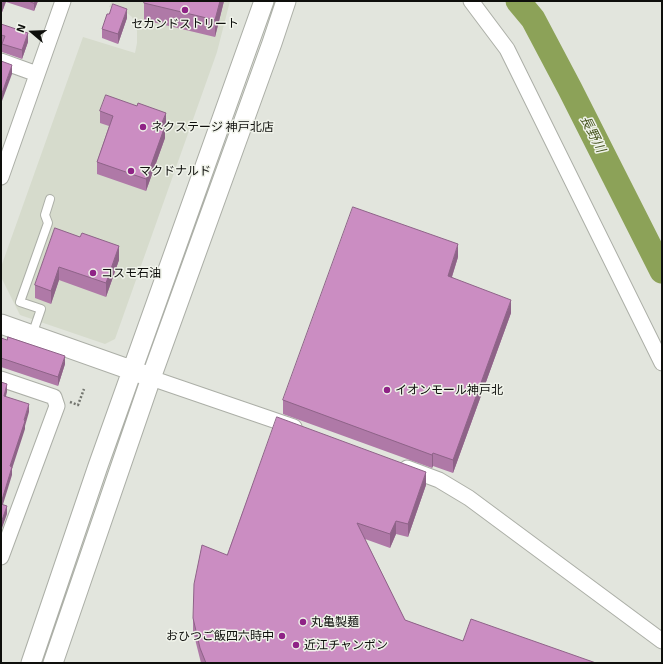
<!DOCTYPE html>
<html>
<head>
<meta charset="utf-8">
<style>
	body { margin:0 }
	#map { position:relative; width:663px; height:664px; overflow:hidden; background:#e2e5dd; font-family:"Exo 2",sans-serif }
	canvas { display:block }
	.frame { position:absolute; inset:0; border:2px solid #0e0f0c; pointer-events:none }
	.north { position:absolute; left:12px; top:12px; width:40px; height:40px; -webkit-text-stroke:3px #f0f3ea; paint-order:stroke; rotate:289deg; font-size:11px; font-weight:700; line-height:16px; text-align:center; color:#0e0f0c }
	.north::after { content:''; display:block; margin:auto; width:14px; height:18px; background:#0e0f0c; clip-path:polygon(50% 0,100% 100%,50% 72%,0 100%) }
</style>
</head>
<body>
<div id="map">
<canvas width="663" height="664"></canvas>
<div class="frame"></div>
<div class="north">N</div>
</div>
<script>
const context = document.querySelector('canvas').getContext('2d');
context.lineJoin = 'round';
function fillPath(path, color) {
  context.fillStyle = color;
  context.fill(path, 'evenodd');
}
function stroke(path, color, width, dash) {
  context.strokeStyle = color;
  context.lineWidth = width;
  context.lineCap = dash ? 'butt' : 'round';
  context.setLineDash(dash || []);
  context.stroke(path);
}
function write(font, color, halo, rows, align = 'center') {
  context.font = font + ' "Exo 2","Noto Sans JP",sans-serif';
  context.lineWidth = 3;
  context.setLineDash([]);
  context.textBaseline = 'middle';
  context.strokeStyle = halo;
  context.fillStyle = color;
  for (const [text, x, y, turn = 0] of rows) {
    context.save();
    context.translate(x, y);
    context.rotate((+turn || 0) * Math.PI / 180);
    context.textAlign = isNaN(turn) ? turn : align;
    if (halo) context.strokeText(text, 0, 0);
    context.fillText(text, 0, 0);
    context.restore();
  }
}
fillPath(new Path2D(`
	M 112,1 L 230,1 L 217,52 L 115,339 L 105,344 L 20,315 L 1,277 L 1,267 L 83,37 L 135,53 L 137,43 L 137,31 L 134,21 L 132,17 L 127,13 L 109,7 Z`), '#d6dbcc');
stroke(new Path2D(`
	M 518,1 L 533,19 L 570,89 L 662,271`), '#8ca258', 25);
const service = new Path2D(`
	M 32,335 L 41,309 L 20,302 L 48,223 L 45,215 L 50,199`);
const minor = new Path2D(`
	M 471,1 L 507,49 L 662,363
	M 1,61 L 37,74
	M 1,177 L 63,1
	M 151,378 L 294,427
	M 1,379 L 54,397 L 57,406 L 1,557
	M 407,468 L 439,480 L 469,498 L 662,641`);
const tertiary = new Path2D(`
	M 1,324 L 145,375
	M 31,663 L 98,466 L 264,1
	M 53,663 L 151,378 L 272,43 L 286,1`);
stroke(service, '#acafa7', 10);
stroke(minor, '#acafa7', 17);
stroke(tertiary, '#acafa7', 21);
stroke(new Path2D(`
	M 70,402 L 78,405 L 84,389`), '#72746e', 2.5, [2, 2]);
stroke(service, '#fff', 8);
stroke(minor, '#fff', 15);
stroke(tertiary, '#fff', 19);
fillPath(new Path2D(`
	M 1,1 L 38,1 L 34,11 L 6,2 L 1,15 Z
	M 224,1 L 215,37 L 144,20 L 144,3 Z
	M 127,18 L 118,44 L 102,38 L 102,29 Z
	M 1,24 L 28,42 L 22,59 L 2,52 L 2,44 L 1,43 Z
	M 100,111 L 166,125 L 165,128 L 165,138 L 146,191 L 97,174 L 97,162 L 109,126 L 100,123 Z
	M 55,228 L 119,260 L 106,297 L 59,280 L 51,304 L 35,298 L 35,285 Z
	M 458,257 L 452,277 L 511,313 L 453,473 L 433,466 L 432,468 L 283,414 L 283,400 Z
	M 1,338 L 65,364 L 58,386 L 1,367 Z
	M 426,485 L 408,537 L 396,534 L 390,548 L 365,539 L 405,620 L 463,641 L 596,663 L 201,663 L 193,631 L 193,618 L 227,555 Z`), '#af79a7');
fillPath(new Path2D(`
	M 3,1 L 6,1 L 1,15 L 1,6 Z
	M 35,1 L 38,1 L 34,11 L 34,3 Z
	M 220,1 L 224,1 L 215,37 L 215,20 Z
	M 127,9 L 127,18 L 118,44 L 118,34 Z
	M 28,33 L 28,42 L 22,59 L 22,50 Z
	M 12,65 L 12,74 L 2,101 L 2,106 L 1,110 L 1,96 Z
	M 166,113 L 166,125 L 165,128 L 165,138 L 146,191 L 146,179 L 161,125 Z
	M 458,244 L 458,257 L 448,289 L 448,276 Z
	M 119,246 L 119,260 L 106,297 L 106,283 Z
	M 59,267 L 59,280 L 51,304 L 51,291 Z
	M 511,300 L 511,313 L 453,473 L 453,460 Z
	M 65,356 L 65,364 L 58,386 L 58,377 Z
	M 7,384 L 7,392 L 4,404 L 4,396 Z
	M 29,404 L 29,412 L 25,426 L 25,429 L 12,469 L 12,475 L 1,511 L 1,503 L 10,466 Z
	M 433,453 L 433,466 L 432,468 L 432,455 Z
	M 426,472 L 426,485 L 408,537 L 408,524 Z
	M 7,506 L 7,514 L 1,531 L 1,523 Z
	M 396,521 L 396,534 L 390,548 L 390,534 Z`), '#8e6388');
const building = new Path2D(`
	M 29,1 L 35,1 L 34,3 Z
	M 145,1 L 220,1 L 215,20 L 144,3 Z
	M 113,4 L 127,9 L 118,34 L 102,29 L 107,14 L 109,14 Z
	M 1,24 L 28,33 L 22,50 L 2,44 L 5,36 L 1,35 Z
	M 1,61 L 12,65 L 1,96 L 2,97 L 1,101 Z
	M 106,95 L 137,106 L 138,103 L 166,113 L 161,125 L 165,126 L 146,179 L 97,162 L 113,116 L 100,111 Z
	M 353,207 L 458,244 L 448,276 L 511,300 L 453,460 L 433,453 L 432,455 L 283,400 Z
	M 55,228 L 80,237 L 82,233 L 119,246 L 106,283 L 59,267 L 51,291 L 35,285 Z
	M 8,337 L 65,356 L 58,377 L 1,358 L 1,338 L 7,340 Z
	M 1,382 L 7,384 L 4,396 L 29,404 L 24,420 L 25,421 L 10,466 L 12,467 L 1,503 Z
	M 277,417 L 426,472 L 408,524 L 396,521 L 390,534 L 357,523 L 405,620 L 463,641 L 471,619 L 596,663 L 206,663 L 200,648 L 193,618 L 194,584 L 202,545 L 227,555 Z
	M 1,504 L 7,506 L 1,523 Z`);
fillPath(building, '#cb8dc2');
stroke(building, '#8e6388', 1);
for (const [x, y, r, color] of [
	[185,10,4,"#8f2386"],
	[143,127,4,"#8f2386"],
	[131,171,4,"#8f2386"],
	[93,273,4,"#8f2386"],
	[387,390,4,"#8f2386"],
	[303,622,4,"#8f2386"],
	[282,636,4,"#8f2386"],
	[296,645,4,"#8f2386"]
]) {
  const dot = new Path2D();
  dot.arc(x, y, r, 0, 2 * Math.PI);
  context.fillStyle = color;
  context.fill(dot);
  stroke(dot, '#f0f3ea', 1.5);
}
write('12px', '#0e0f0c', '#f0f3ea', [
	["セカンドストリート",185,24,"center"],
	["ネクステージ 神戸北店",151,127],
	["マクドナルド",139,171],
	["コスモ石油",101,273],
	["イオンモール神戸北",395,390],
	["丸亀製麺",311,622],
	["おひつご飯四六時中",274,636,"right"],
	["近江チャンポン",304,645]
], 'left');
write('italic 13px', '#475620', '#f0f3ea', [
	["長野川",593,134,63]
]);
</script>
</body>
</html>
